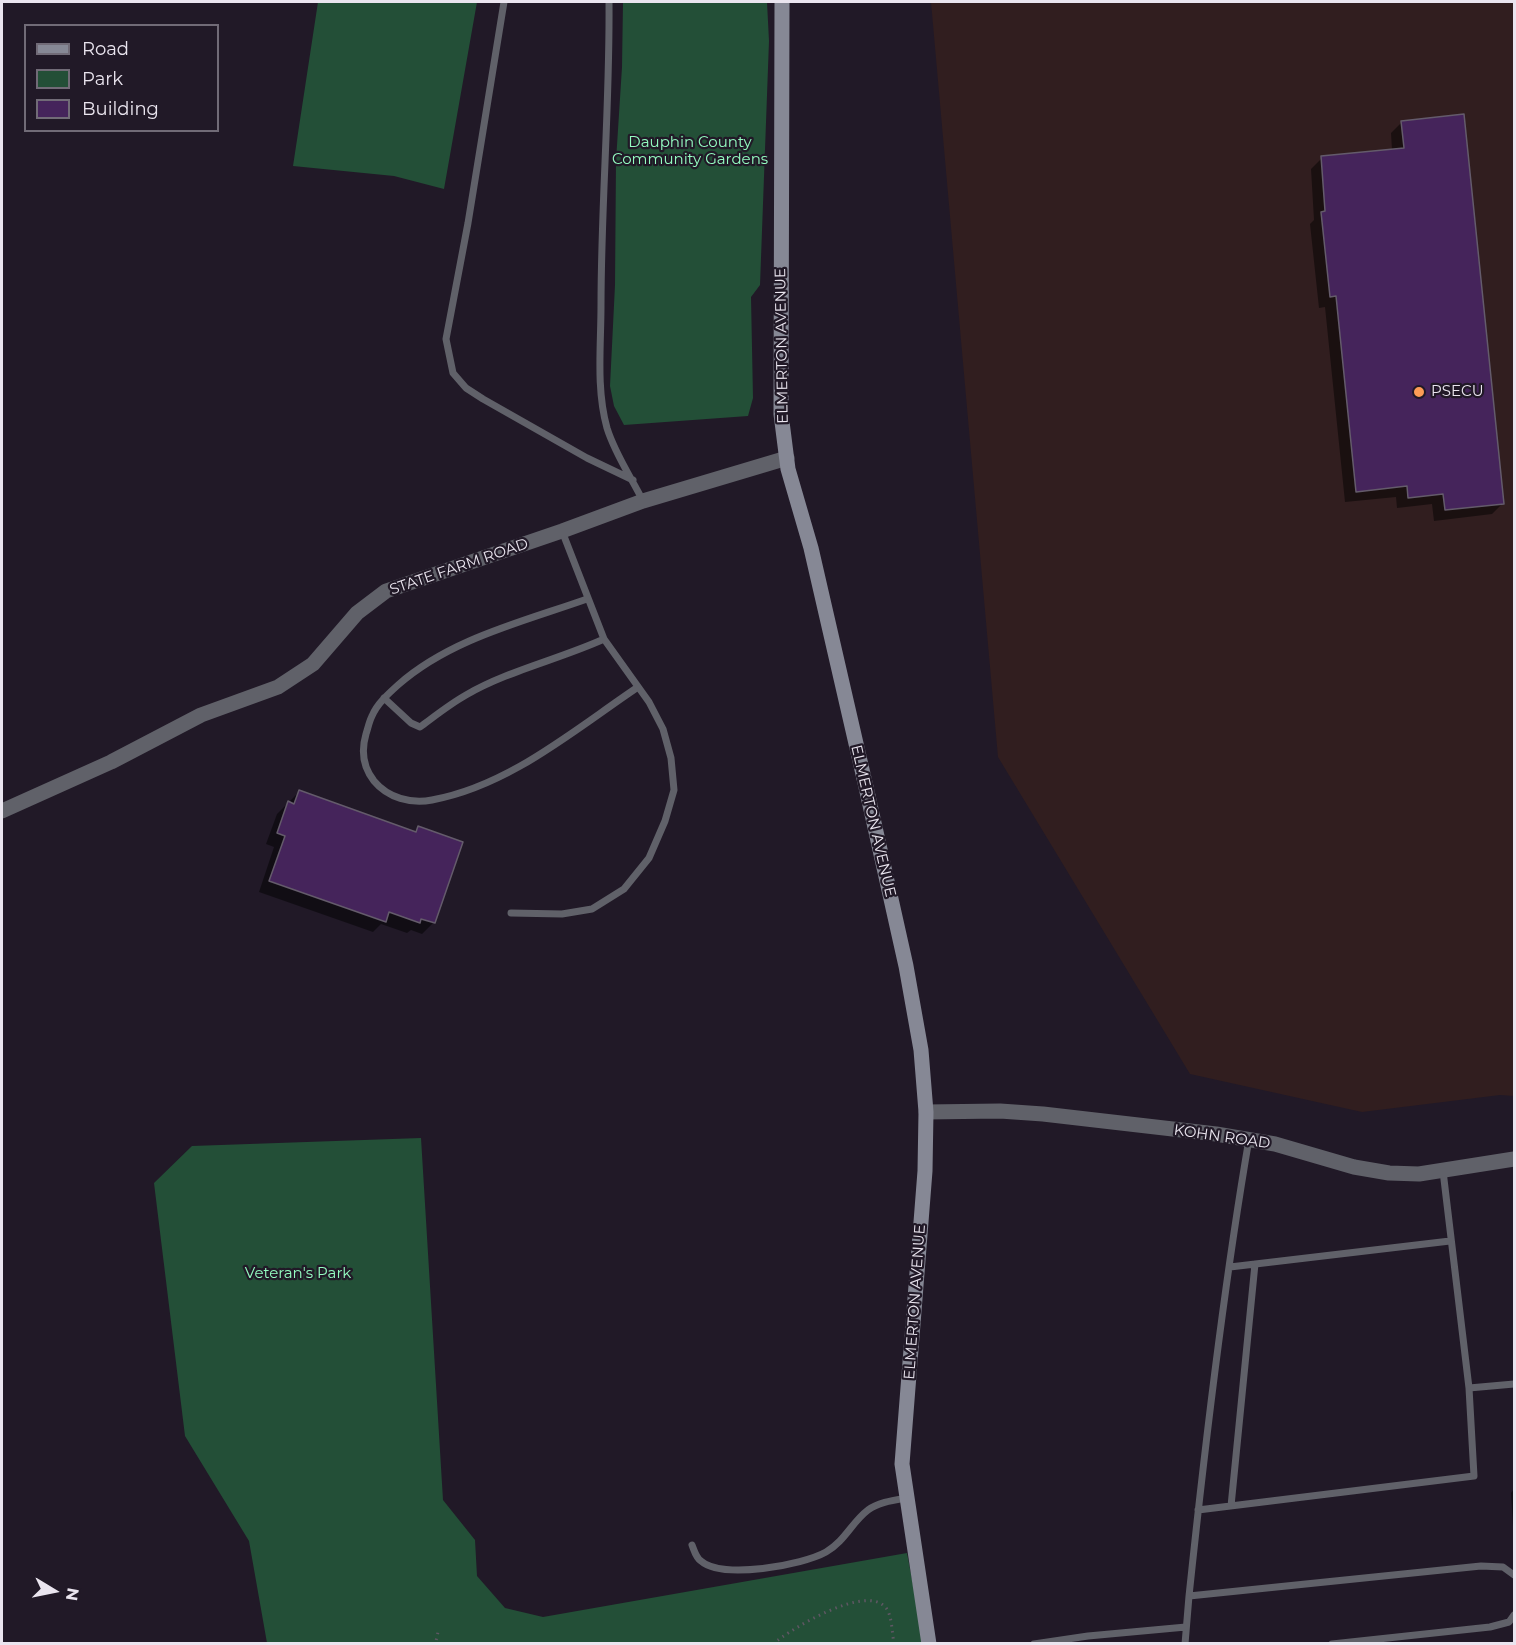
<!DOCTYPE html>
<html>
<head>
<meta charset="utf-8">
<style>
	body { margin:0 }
	#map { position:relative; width:1516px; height:1645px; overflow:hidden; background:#211927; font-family:Montserrat,sans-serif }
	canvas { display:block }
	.frame { position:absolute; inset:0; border:3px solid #eae5ef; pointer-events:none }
	.legend { position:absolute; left:24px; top:24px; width:195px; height:108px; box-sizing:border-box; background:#211927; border:2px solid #716b77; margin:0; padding:8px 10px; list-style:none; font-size:18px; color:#eae5ef }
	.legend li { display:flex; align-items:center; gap:12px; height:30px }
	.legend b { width:30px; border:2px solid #716b77 }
	.north { position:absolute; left:24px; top:1561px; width:60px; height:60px; -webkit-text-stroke:4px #211927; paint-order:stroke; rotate:100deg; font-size:16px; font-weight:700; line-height:24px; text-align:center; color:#eae5ef }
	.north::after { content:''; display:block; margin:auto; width:21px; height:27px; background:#eae5ef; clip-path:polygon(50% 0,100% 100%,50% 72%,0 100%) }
</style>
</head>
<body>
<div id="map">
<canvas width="1516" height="1645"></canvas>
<div class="frame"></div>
<ul class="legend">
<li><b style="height:8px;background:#868895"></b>Road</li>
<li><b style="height:16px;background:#234f37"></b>Park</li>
<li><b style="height:16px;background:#45245b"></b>Building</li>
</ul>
<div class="north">N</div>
</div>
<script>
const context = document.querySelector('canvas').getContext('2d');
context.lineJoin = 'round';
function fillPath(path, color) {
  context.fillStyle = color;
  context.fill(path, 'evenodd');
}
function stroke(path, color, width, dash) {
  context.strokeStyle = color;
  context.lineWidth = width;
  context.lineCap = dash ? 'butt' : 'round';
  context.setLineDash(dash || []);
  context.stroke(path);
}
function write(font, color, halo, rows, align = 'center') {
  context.font = font + ' Montserrat,sans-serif';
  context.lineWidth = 4.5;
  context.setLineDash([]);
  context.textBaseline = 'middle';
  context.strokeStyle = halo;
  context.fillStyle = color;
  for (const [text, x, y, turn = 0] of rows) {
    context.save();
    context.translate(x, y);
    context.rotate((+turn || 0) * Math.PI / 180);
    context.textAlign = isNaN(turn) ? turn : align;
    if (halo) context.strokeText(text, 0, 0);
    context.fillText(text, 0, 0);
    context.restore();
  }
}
fillPath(new Path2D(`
	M 931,2 L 1514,2 L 1514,1096 L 1500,1095 L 1362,1112 L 1190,1074 L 998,757 Z`), '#311e1f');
fillPath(new Path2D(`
	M 318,2 L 477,2 L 444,189 L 394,176 L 293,166 Z
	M 623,2 L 767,2 L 769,41 L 760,285 L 751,297 L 753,398 L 748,416 L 624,425 L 614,406 L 610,386 L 615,285 L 616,161 L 622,67 Z
	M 421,1138 L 443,1500 L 475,1540 L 477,1576 L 505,1608 L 543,1617 L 907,1553 L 924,1643 L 267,1643 L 249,1541 L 185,1436 L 154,1183 L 192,1146 Z`), '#234f37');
fillPath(new Path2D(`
	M 1402,122 L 1503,503 L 1492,514 L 1434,521 L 1432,504 L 1397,508 L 1396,497 L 1345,502 L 1325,307 L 1319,308 L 1310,224 L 1314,220 L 1311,169 L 1322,158 L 1392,150 L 1391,133 Z
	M 299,792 L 413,833 L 418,828 L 461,843 L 433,923 L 422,934 L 411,930 L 407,933 L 381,924 L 373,932 L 259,892 L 274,847 L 266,844 L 277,814 Z
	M 1514,1489 L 1514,1542 L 1511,1493 Z`), '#0007');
const building = new Path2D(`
	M 1464,114 L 1504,504 L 1445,510 L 1443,494 L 1408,498 L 1407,486 L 1356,492 L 1336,296 L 1330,297 L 1321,212 L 1325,211 L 1321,156 L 1404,148 L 1401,121 Z
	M 299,790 L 416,832 L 418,826 L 463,842 L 435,923 L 421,919 L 420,923 L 389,912 L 386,922 L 269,881 L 285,836 L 277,833 L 288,801 L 294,804 Z`);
fillPath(building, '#45245b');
stroke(building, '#645b6b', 1.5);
stroke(new Path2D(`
	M 736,1642 L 736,1644
	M 432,1644 L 436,1641 L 438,1632
	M 773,1644 C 792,1628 867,1583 886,1608 C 892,1615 892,1633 894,1644`), '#5e5763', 3, [1.5, 4.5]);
stroke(new Path2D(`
	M 504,2 L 468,223 L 446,339 L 453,373 L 466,388 L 483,399 L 587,458 L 633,480
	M 609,2 C 610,103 601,204 601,306 C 601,346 596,389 607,428 C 615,454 631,477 643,501
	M 587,599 C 522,622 450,639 398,685 C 388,694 377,704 372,716 C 369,722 368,728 366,734 C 361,751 363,767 374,781 C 388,798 411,804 432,800 C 509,786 574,730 638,687
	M 384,698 L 411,723 L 420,727 C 435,716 450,704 466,695 C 507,671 560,659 604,639
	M 511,913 L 562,914 L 592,909 L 624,889 L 649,858 L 665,821 L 674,790 L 671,758 L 663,729 L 649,702 L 604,639 L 562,531
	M 1249,1139 C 1223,1290 1205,1444 1189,1596 L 1481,1566 L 1503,1567 L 1514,1575
	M 1443,1171 L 1469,1388
	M 1230,1267 L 1450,1241
	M 1231,1506 L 1255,1264
	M 1198,1510 L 1474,1476 L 1469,1388 L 1514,1384
	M 692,1545 C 694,1550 696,1558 701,1561 C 722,1580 803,1565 826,1552 C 845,1541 852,1522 868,1510 C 878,1502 895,1500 907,1498
	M 1034,1644 L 1088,1636 L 1186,1627
	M 1185,1644 L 1189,1596
	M 1332,1644 L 1490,1627 L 1509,1622 L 1514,1615`), '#606169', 7);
stroke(new Path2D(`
	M 2,811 L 111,762 L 201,715 L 278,687 L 313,664 L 357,613 L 386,591 L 562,531 L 643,501 L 787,458
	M 926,1112 L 1000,1111 L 1043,1114 L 1216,1134 L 1275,1144 L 1354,1167 L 1389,1173 L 1419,1174 L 1514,1159`), '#606169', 15);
stroke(new Path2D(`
	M 782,2 L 781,414 L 788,469 L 811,548 L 866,787 L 906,966 L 921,1050 L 926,1112 L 925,1171 L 902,1464 L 929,1644`), '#868895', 15);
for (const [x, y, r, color] of [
	[1419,392,6,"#fd9c56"]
]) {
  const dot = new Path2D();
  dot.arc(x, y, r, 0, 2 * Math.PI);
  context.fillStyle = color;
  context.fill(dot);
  stroke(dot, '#211927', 2);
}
write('15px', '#94fcc1', '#211927', [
	["Dauphin County",690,143],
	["Community Gardens",690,160],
	["Veteran's Park",298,1274]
]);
write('15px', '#eae5ef', '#211927', [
	["ELMERTON AVENUE",782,346,-91],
	["STATE FARM ROAD",459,567,-19],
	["ELMERTON AVENUE",873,821,77],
	["KOHN ROAD",1222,1137,8],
	["ELMERTON AVENUE",915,1302,-86]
]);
write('15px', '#eae5ef', '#211927', [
	["PSECU",1431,392]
], 'left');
</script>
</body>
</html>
